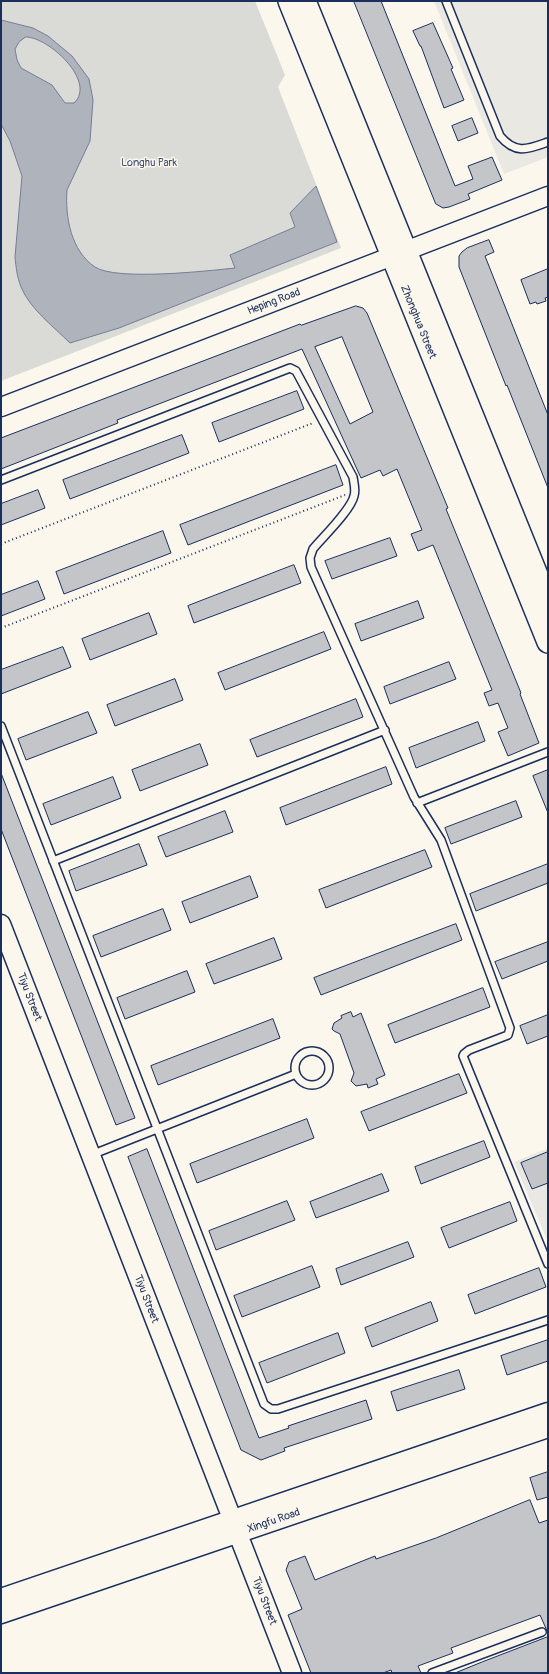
<!DOCTYPE html>
<html>
<head>
<meta charset="utf-8">
<style>
	body { margin:0 }
	#map { position:relative; width:549px; height:1674px; overflow:hidden; background:#fbf7ec; font-family:Pangolin,sans-serif }
	canvas { display:block }
	.frame { position:absolute; inset:0; border:2px solid #1b2f5e; pointer-events:none }
</style>
</head>
<body>
<div id="map">
<canvas width="549" height="1674"></canvas>
<div class="frame"></div>
</div>
<script>
const context = document.querySelector('canvas').getContext('2d');
context.lineJoin = 'round';
function fillPath(path, color) {
  context.fillStyle = color;
  context.fill(path, 'evenodd');
}
function stroke(path, color, width, dash) {
  context.strokeStyle = color;
  context.lineWidth = width;
  context.lineCap = dash ? 'butt' : 'round';
  context.setLineDash(dash || []);
  context.stroke(path);
}
function write(font, color, halo, rows, align = 'center') {
  context.font = font + ' Pangolin,sans-serif';
  context.lineWidth = 3;
  context.setLineDash([]);
  context.textBaseline = 'middle';
  context.strokeStyle = halo;
  context.fillStyle = color;
  for (const [text, x, y, turn = 0] of rows) {
    context.save();
    context.translate(x, y);
    context.rotate((+turn || 0) * Math.PI / 180);
    context.textAlign = isNaN(turn) ? turn : align;
    if (halo) context.strokeText(text, 0, 0);
    context.fillText(text, 0, 0);
    context.restore();
  }
}
fillPath(new Path2D(`
	M 434,1 L 548,1 L 548,157 L 504,174 Z
	M 548,1148 L 548,1242 L 514,1162 Z`), '#eae8e2');
fillPath(new Path2D(`
	M 1,1 L 255,1 L 285,75 L 278,87 L 341,248 L 1,381 Z`), '#dadad7');
const water = new Path2D(`
	M 1,20 L 33,28 L 48,36 L 72,56 L 89,79 L 93,100 L 90,141 L 67,190 C 65,217 71,251 95,267 C 116,281 207,271 235,268 L 230,255 L 295,227 L 290,213 L 316,186 L 337,242 L 119,328 L 70,343 C 54,327 30,309 21,287 C 17,277 16,267 15,257 L 22,176 L 10,141 L 1,124 ZM 26,37 C 49,37 97,82 74,103 L 65,103 L 52,85 L 21,68 L 17,60 L 15,49 L 19,42 Z`);
fillPath(water, '#afb3bb');
stroke(water, '#747e96', 1);
const building = new Path2D(`
	M 354,1 L 381,1 L 455,186 L 473,179 L 468,166 L 492,157 L 502,180 L 468,194 L 470,199 L 449,207 L 443,208 L 436,204 Z
	M 433,23 L 453,68 L 451,69 L 464,100 L 444,108 L 421,46 L 420,46 L 413,31 Z
	M 472,118 L 478,133 L 458,141 L 452,126 Z
	M 489,240 L 494,252 L 485,256 L 548,415 L 548,488 L 507,385 L 506,386 L 459,267 L 459,256 L 462,252 L 467,248 Z
	M 548,269 L 548,297 L 545,298 L 546,301 L 537,304 L 536,302 L 530,304 L 521,280 Z
	M 356,306 L 363,308 L 367,313 L 448,508 L 446,509 L 521,693 L 520,694 L 539,743 L 508,756 L 498,732 L 508,728 L 498,703 L 489,706 L 484,693 L 492,690 L 433,545 L 418,551 L 411,534 L 422,530 L 397,469 L 383,476 L 380,470 L 361,478 L 302,349 L 117,420 L 118,423 L 1,469 L 1,438 L 300,324 L 301,325 ZM 342,337 L 373,412 L 350,424 L 315,347 Z
	M 297,391 L 304,409 L 219,442 L 212,423 Z
	M 182,435 L 189,453 L 70,499 L 63,480 Z
	M 336,465 L 343,485 L 188,545 L 180,525 Z
	M 38,490 L 45,508 L 1,525 L 1,504 Z
	M 163,531 L 171,553 L 64,594 L 56,572 Z
	M 390,538 L 397,556 L 332,579 L 325,561 Z
	M 294,565 L 301,583 L 194,623 L 188,606 Z
	M 38,581 L 45,599 L 1,616 L 1,595 Z
	M 418,601 L 424,618 L 361,641 L 355,624 Z
	M 149,613 L 157,634 L 90,660 L 82,639 Z
	M 324,632 L 331,649 L 225,690 L 218,673 Z
	M 63,647 L 71,667 L 1,694 L 1,670 Z
	M 449,662 L 456,679 L 390,704 L 384,687 Z
	M 175,679 L 183,700 L 115,726 L 107,705 Z
	M 356,699 L 363,717 L 257,757 L 250,740 Z
	M 88,712 L 97,733 L 26,760 L 18,739 Z
	M 478,722 L 485,741 L 416,768 L 409,748 Z
	M 200,744 L 208,765 L 140,791 L 132,770 Z
	M 386,767 L 392,784 L 286,825 L 280,808 Z
	M 548,770 L 548,813 L 533,776 Z
	M 1,773 L 135,1118 L 116,1125 L 1,829 Z
	M 113,777 L 121,798 L 51,825 L 43,804 Z
	M 516,801 L 522,817 L 451,844 L 445,828 Z
	M 225,811 L 233,832 L 166,857 L 158,837 Z
	M 139,844 L 147,865 L 76,891 L 69,871 Z
	M 425,850 L 432,867 L 326,908 L 319,890 Z
	M 548,864 L 548,883 L 476,911 L 470,894 Z
	M 250,876 L 258,897 L 190,923 L 182,902 Z
	M 163,909 L 171,930 L 101,957 L 93,936 Z
	M 456,924 L 462,940 L 321,995 L 314,978 Z
	M 274,938 L 282,959 L 214,984 L 206,964 Z
	M 548,942 L 548,961 L 502,979 L 495,962 Z
	M 187,971 L 195,992 L 125,1019 L 117,998 Z
	M 483,988 L 490,1007 L 395,1043 L 388,1025 Z
	M 351,1012 L 353,1017 L 361,1013 L 385,1075 L 376,1079 L 378,1084 L 368,1088 L 367,1084 L 356,1086 L 351,1081 L 354,1073 L 340,1034 L 334,1031 L 332,1029 L 334,1023 L 342,1018 L 341,1016 Z
	M 548,1015 L 548,1036 L 527,1044 L 520,1026 Z
	M 273,1019 L 280,1038 L 158,1085 L 151,1066 Z
	M 459,1074 L 467,1093 L 369,1131 L 361,1112 Z
	M 307,1119 L 314,1138 L 197,1183 L 190,1164 Z
	M 484,1141 L 490,1157 L 421,1184 L 415,1167 Z
	M 147,1149 L 259,1438 L 289,1428 L 288,1426 L 366,1400 L 372,1419 L 284,1448 L 285,1451 L 261,1460 L 241,1450 L 128,1157 Z
	M 548,1152 L 548,1183 L 532,1189 L 521,1163 Z
	M 382,1174 L 389,1191 L 316,1218 L 310,1202 Z
	M 287,1201 L 295,1220 L 216,1250 L 209,1231 Z
	M 510,1202 L 517,1221 L 449,1248 L 441,1228 Z
	M 408,1242 L 414,1257 L 341,1285 L 336,1269 Z
	M 312,1266 L 320,1287 L 242,1317 L 234,1296 Z
	M 539,1268 L 546,1287 L 475,1314 L 468,1295 Z
	M 431,1302 L 438,1321 L 372,1347 L 365,1328 Z
	M 338,1333 L 345,1353 L 267,1383 L 259,1363 Z
	M 548,1340 L 548,1361 L 507,1375 L 501,1356 Z
	M 459,1370 L 465,1389 L 397,1411 L 391,1392 Z
	M 548,1472 L 548,1497 L 537,1500 L 530,1478 Z
	M 530,1500 L 539,1523 L 548,1520 L 548,1633 L 540,1615 L 451,1648 L 453,1653 L 418,1666 L 421,1673 L 392,1673 L 391,1670 L 383,1673 L 311,1673 L 288,1615 L 302,1609 L 286,1570 L 289,1562 L 305,1556 L 315,1580 L 375,1556 L 376,1559 L 436,1538 Z
	M 548,1637 L 548,1673 L 455,1673 L 482,1662 Z`);
fillPath(building, '#c3c5c9');
stroke(building, '#1b2f5e', 1);
const service = new Path2D(`
	M 446,1 L 500,136 C 516,155 528,149 548,142
	M 1,480 L 290,368 L 296,371 L 353,477 C 354,484 356,490 354,496 C 351,510 323,537 313,549 L 310,558 L 311,567 L 414,797 L 441,840 L 510,1028 L 508,1035 L 469,1050 L 464,1054 L 463,1056 L 548,1264
	M 1,726 L 264,1404 L 271,1409 L 278,1409 L 548,1320
	M 417,803 L 548,752
	M 53,861 L 385,730
	M295 1068a17 17 0 1 1 34 0a17 17 0 1 1-34 0Z
	M 91,1155 L 296,1074
	M 432,1673 L 542,1632`);
const tertiary = new Path2D(`
	M 1,407 L 548,196
	M 1,924 L 292,1673
	M 1,1598 L 548,1412
	M 1,1614 L 548,1428`);
const secondary = new Path2D(`
	M 289,1 L 548,642
	M 305,1 L 548,602`);
stroke(service, '#1b2f5e', 10);
stroke(tertiary, '#1b2f5e', 21);
stroke(secondary, '#1b2f5e', 24);
stroke(new Path2D(`
	M 1,544 L 313,423
	M 1,628 L 345,495`), '#1b2f5e', 2, [1, 3]);
stroke(service, '#fbf7ec', 7);
stroke(tertiary, '#fbf7ec', 18);
stroke(secondary, '#fbf7ec', 21);
write('11px', '#415176', '#fbf7ec', [
	["Longhu Park",149,163]
]);
write('11px', '#1b2f5e', '#fbf7ec', [
	["Heping Road",274,302,-21],
	["Zhonghua Street",418,322,68],
	["Tiyu Street",29,997,69],
	["Tiyu Street",146,1299,69],
	["Xingfu Road",274,1521,-19],
	["Tiyu Street",264,1601,69]
]);
</script>
</body>
</html>
